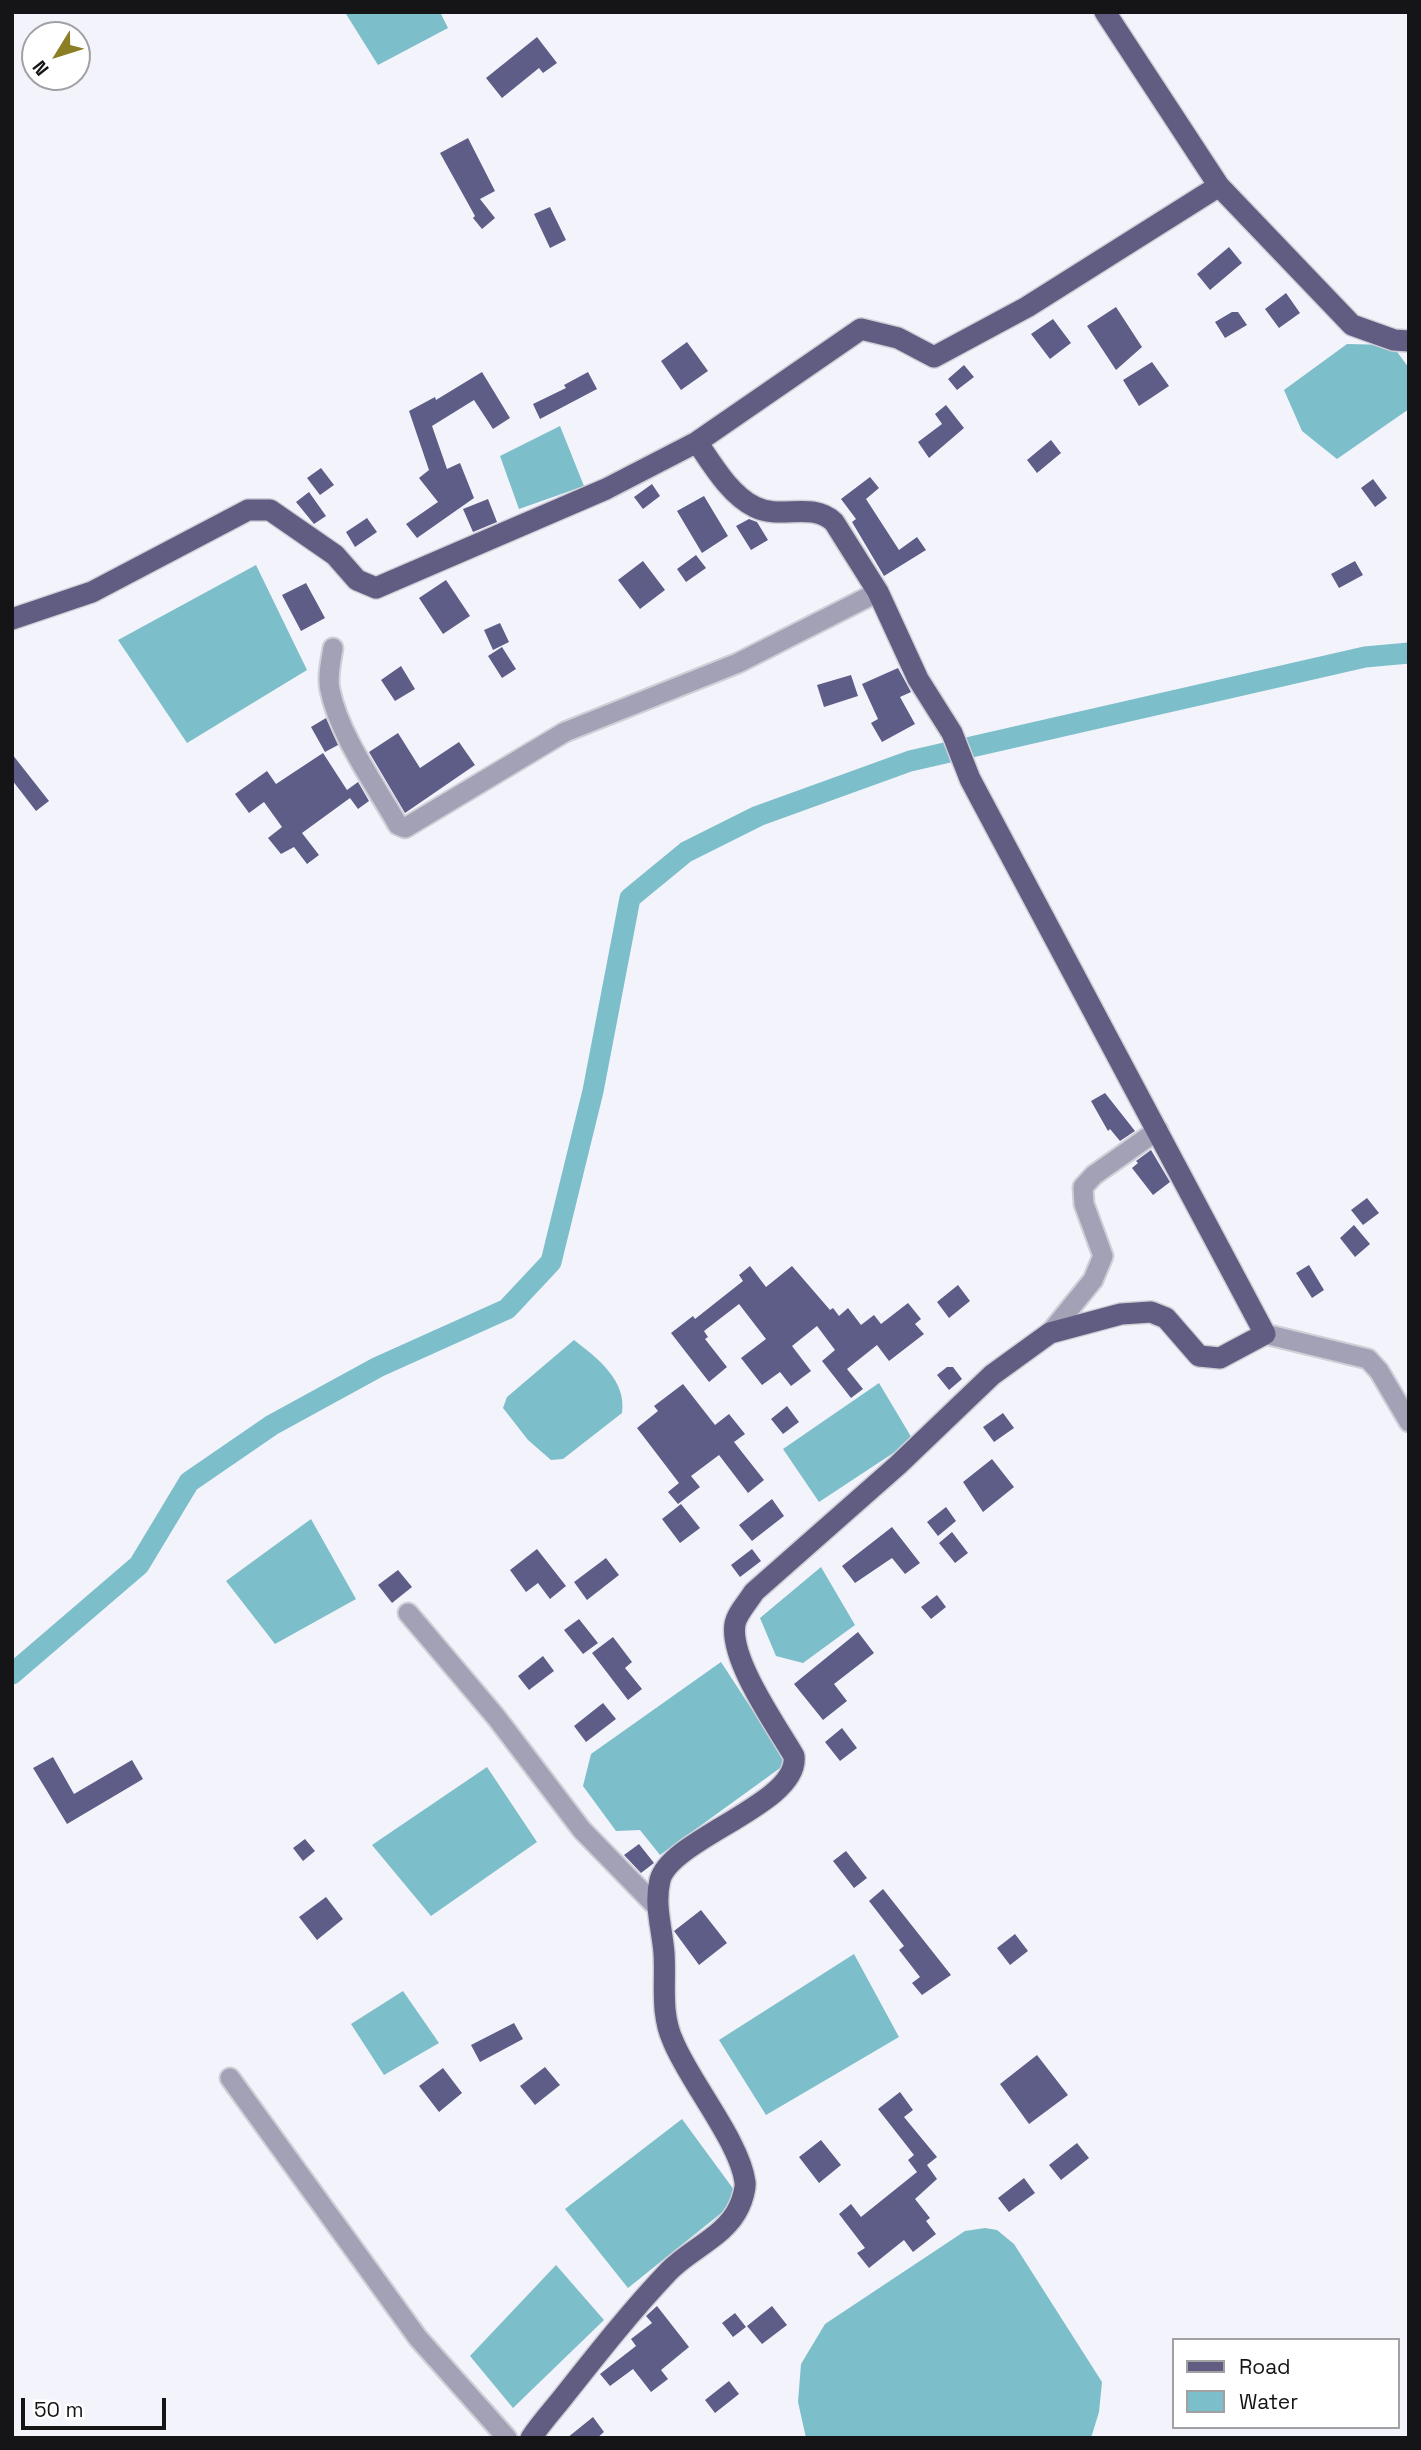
<!DOCTYPE html>
<html>
<head>
<meta charset="utf-8">
<style>
	body { margin:0 }
	#map { position:relative; width:1421px; height:2450px; overflow:hidden; background:#f3f3fb; font-family:"Space Grotesk",sans-serif }
	canvas { display:block }
	.frame { position:absolute; inset:0; border:14px solid #151518; pointer-events:none }
	.legend { position:absolute; left:1172px; top:2338px; width:228px; height:91px; box-sizing:border-box; background:#fff; border:2px solid #a1a1a3; margin:0; padding:9px 12px; list-style:none; font-size:21px; color:#151518 }
	.legend li { display:flex; align-items:center; gap:14px; height:35px }
	.legend b { width:35px; border:2px solid #a1a1a3 }
	.north { position:absolute; left:21px; top:21px; width:70px; height:70px; box-sizing:border-box; background:#fff; border:2px solid #a1a1a3; border-radius:50%; rotate:232deg; font-size:19px; font-weight:700; line-height:28px; text-align:center; color:#151518 }
	.north::after { content:''; display:block; margin:auto; width:24px; height:32px; background:#8c7e25; clip-path:polygon(50% 0,100% 100%,50% 72%,0 100%) }
	.scale { position:absolute; left:21px; top:2398px; width:145px; height:32px; box-sizing:border-box; border:4px solid #151518; border-top:0; padding-left:9px; font-size:21px; line-height:24px; white-space:nowrap; color:#151518; -webkit-text-stroke:5px #fff; paint-order:stroke }
</style>
</head>
<body>
<div id="map">
<canvas width="1421" height="2450"></canvas>
<div class="frame"></div>
<ul class="legend">
<li><b style="height:9px;background:#615c81"></b>Road</li>
<li><b style="height:19px;background:#7cbeca"></b>Water</li>
</ul>
<div class="north">N</div>
<div class="scale">50 m</div>
</div>
<script>
const context = document.querySelector('canvas').getContext('2d');
context.lineJoin = 'round';
function fillPath(path, color) {
  context.fillStyle = color;
  context.fill(path, 'evenodd');
}
function stroke(path, color, width, dash) {
  context.strokeStyle = color;
  context.lineWidth = width;
  context.lineCap = dash ? 'butt' : 'round';
  context.setLineDash(dash || []);
  context.stroke(path);
}
fillPath(new Path2D(`
	M 349,12 L 440,12 L 448,28 L 378,65 L 346,14 Z
	M 1347,344 L 1392,345 L 1409,368 L 1409,409 L 1337,459 L 1302,431 L 1284,390 Z
	M 560,426 L 584,486 L 519,509 L 500,456 Z
	M 256,565 L 307,670 L 187,743 L 118,640 Z
	M 574,1340 C 597,1358 627,1380 622,1413 L 563,1459 L 551,1460 L 528,1440 L 503,1408 L 507,1397 Z
	M 879,1383 L 913,1440 L 819,1502 L 783,1449 Z
	M 311,1519 L 356,1599 L 275,1644 L 226,1581 Z
	M 821,1567 L 855,1625 L 803,1663 L 776,1656 L 760,1618 Z
	M 721,1662 L 787,1763 L 660,1855 L 640,1830 L 616,1831 L 583,1786 L 591,1754 Z
	M 487,1767 L 537,1842 L 431,1916 L 372,1845 Z
	M 854,1954 L 899,2037 L 766,2115 L 719,2040 Z
	M 403,1991 L 439,2043 L 384,2075 L 351,2024 Z
	M 682,2119 L 740,2198 L 628,2288 L 565,2209 Z
	M 985,2228 L 997,2230 L 1014,2244 L 1102,2382 L 1099,2412 L 1091,2438 L 806,2438 L 798,2402 L 801,2364 L 825,2324 L 965,2231 Z
	M 556,2265 L 604,2320 L 513,2408 L 470,2356 Z`), '#7cbeca');
stroke(new Path2D(`
	M 12,1674 L 139,1565 L 189,1482 L 272,1425 L 378,1367 L 507,1309 L 551,1262 L 593,1091 L 630,898 L 686,852 L 758,816 L 910,761 L 1365,657 L 1409,653`), '#7cbeca', 21);
fillPath(new Path2D(`
	M 537,37 L 557,63 L 543,73 L 539,68 L 502,98 L 486,78 Z
	M 468,138 L 495,191 L 480,199 L 495,218 L 482,229 L 473,218 L 475,216 L 440,153 Z
	M 550,207 L 566,240 L 550,248 L 534,214 Z
	M 1229,247 L 1242,263 L 1210,290 L 1197,274 Z
	M 1286,293 L 1300,313 L 1279,328 L 1265,309 Z
	M 1116,307 L 1142,347 L 1116,370 L 1087,326 Z
	M 1232,312 L 1238,312 L 1247,325 L 1225,338 L 1215,322 Z
	M 1053,319 L 1071,343 L 1050,359 L 1031,334 Z
	M 687,342 L 708,371 L 681,390 L 661,361 Z
	M 1152,362 L 1169,386 L 1139,406 L 1123,380 Z
	M 964,365 L 974,377 L 957,390 L 948,379 Z
	M 482,372 L 510,418 L 493,429 L 474,400 L 432,426 L 447,469 L 460,463 L 474,498 L 417,538 L 406,524 L 438,502 L 419,478 L 429,470 L 409,411 L 435,397 L 436,400 Z
	M 588,372 L 597,389 L 540,419 L 533,404 L 566,388 L 564,385 Z
	M 946,405 L 964,428 L 929,458 L 918,442 L 942,424 L 935,414 Z
	M 1051,440 L 1061,453 L 1037,473 L 1027,460 Z
	M 321,468 L 334,485 L 320,495 L 307,478 Z
	M 870,477 L 879,488 L 866,499 L 899,550 L 917,537 L 926,550 L 884,576 L 852,522 L 856,519 L 841,499 Z
	M 1373,479 L 1387,498 L 1375,507 L 1361,488 Z
	M 652,484 L 660,496 L 643,509 L 634,497 Z
	M 309,492 L 326,516 L 314,524 L 296,502 Z
	M 704,496 L 728,536 L 702,553 L 677,511 Z
	M 488,499 L 497,522 L 473,532 L 463,509 Z
	M 367,518 L 377,532 L 355,547 L 346,532 Z
	M 749,519 L 757,522 L 768,540 L 751,550 L 736,526 Z
	M 696,555 L 706,568 L 686,582 L 677,569 Z
	M 643,561 L 665,590 L 640,609 L 618,580 Z
	M 1355,561 L 1363,575 L 1339,588 L 1331,574 Z
	M 446,580 L 470,616 L 443,634 L 419,598 Z
	M 306,583 L 325,618 L 301,631 L 282,595 Z
	M 500,623 L 509,642 L 493,650 L 484,630 Z
	M 502,647 L 516,669 L 502,678 L 488,656 Z
	M 401,666 L 415,689 L 395,701 L 381,680 Z
	M 898,668 L 911,692 L 900,697 L 915,724 L 882,742 L 871,723 L 878,719 L 862,684 Z
	M 851,675 L 858,696 L 824,707 L 817,685 Z
	M 326,718 L 338,745 L 325,752 L 311,727 Z
	M 398,733 L 420,768 L 459,742 L 475,765 L 405,813 L 369,752 Z
	M 323,753 L 347,790 L 358,782 L 369,801 L 358,809 L 350,798 L 302,833 L 319,855 L 307,864 L 294,847 L 281,854 L 268,838 L 282,827 L 264,802 L 249,813 L 235,794 L 267,771 L 276,784 Z
	M 12,754 L 49,801 L 36,811 L 12,780 Z
	M 1105,1093 L 1135,1131 L 1120,1141 L 1110,1129 L 1108,1131 L 1091,1101 Z
	M 1151,1150 L 1170,1182 L 1153,1195 L 1132,1168 L 1138,1163 L 1136,1161 Z
	M 1367,1198 L 1379,1213 L 1363,1225 L 1351,1210 Z
	M 1354,1225 L 1370,1244 L 1355,1257 L 1340,1238 Z
	M 1309,1265 L 1324,1290 L 1312,1298 L 1296,1273 Z
	M 750,1266 L 766,1287 L 792,1266 L 830,1310 L 833,1308 L 839,1316 L 848,1308 L 861,1325 L 874,1315 L 881,1324 L 908,1303 L 921,1319 L 915,1324 L 924,1334 L 889,1361 L 877,1345 L 847,1369 L 863,1389 L 851,1398 L 822,1361 L 835,1350 L 817,1326 L 792,1346 L 811,1371 L 791,1386 L 780,1372 L 762,1385 L 741,1358 L 766,1339 L 739,1304 L 704,1331 L 708,1337 L 705,1339 L 727,1367 L 709,1382 L 671,1333 L 693,1316 L 695,1319 L 743,1281 L 739,1275 Z
	M 958,1285 L 970,1301 L 949,1318 L 937,1302 Z
	M 947,1367 L 953,1367 L 962,1379 L 949,1390 L 937,1375 Z
	M 683,1384 L 715,1425 L 729,1414 L 745,1434 L 734,1442 L 764,1480 L 748,1493 L 719,1455 L 691,1476 L 700,1487 L 678,1504 L 668,1492 L 679,1483 L 637,1428 L 658,1411 L 654,1406 Z
	M 787,1406 L 799,1422 L 783,1434 L 771,1419 Z
	M 1003,1413 L 1014,1428 L 994,1442 L 983,1427 Z
	M 992,1459 L 1014,1487 L 983,1512 L 963,1482 Z
	M 772,1499 L 784,1516 L 752,1541 L 739,1525 Z
	M 681,1504 L 700,1528 L 680,1543 L 662,1519 Z
	M 946,1507 L 956,1521 L 938,1536 L 927,1522 Z
	M 892,1527 L 920,1563 L 905,1574 L 892,1558 L 855,1583 L 842,1566 Z
	M 952,1532 L 968,1553 L 955,1563 L 939,1543 Z
	M 537,1549 L 566,1586 L 550,1599 L 538,1583 L 526,1592 L 510,1570 Z
	M 752,1549 L 761,1561 L 740,1577 L 731,1565 Z
	M 606,1558 L 619,1575 L 587,1600 L 574,1582 Z
	M 398,1570 L 412,1587 L 392,1603 L 378,1585 Z
	M 937,1595 L 946,1607 L 931,1619 L 921,1607 Z
	M 579,1619 L 598,1643 L 583,1654 L 564,1630 Z
	M 858,1632 L 874,1653 L 834,1684 L 847,1701 L 823,1720 L 794,1684 Z
	M 613,1637 L 632,1662 L 625,1668 L 642,1689 L 628,1700 L 592,1653 Z
	M 543,1656 L 554,1671 L 529,1690 L 518,1676 Z
	M 603,1703 L 616,1719 L 586,1742 L 574,1726 Z
	M 842,1728 L 857,1748 L 840,1761 L 825,1742 Z
	M 53,1757 L 74,1794 L 132,1760 L 143,1779 L 67,1824 L 33,1768 Z
	M 305,1839 L 315,1851 L 303,1861 L 293,1848 Z
	M 639,1844 L 654,1863 L 641,1873 L 624,1855 Z
	M 846,1851 L 867,1878 L 854,1888 L 833,1861 Z
	M 883,1889 L 951,1975 L 922,1995 L 912,1983 L 920,1977 L 899,1950 L 904,1946 L 869,1901 Z
	M 326,1897 L 343,1919 L 317,1940 L 299,1917 Z
	M 701,1910 L 727,1943 L 699,1965 L 674,1931 Z
	M 1015,1934 L 1028,1951 L 1010,1965 L 997,1948 Z
	M 514,2023 L 523,2039 L 480,2062 L 471,2045 Z
	M 1037,2055 L 1068,2095 L 1029,2124 L 1000,2084 Z
	M 545,2067 L 560,2085 L 535,2105 L 520,2086 Z
	M 443,2068 L 462,2093 L 439,2112 L 419,2086 Z
	M 900,2092 L 913,2110 L 904,2117 L 937,2157 L 927,2165 L 937,2179 L 915,2199 L 930,2218 L 926,2221 L 936,2234 L 913,2252 L 904,2240 L 869,2268 L 857,2253 L 865,2248 L 839,2214 L 851,2204 L 861,2217 L 917,2172 L 908,2160 L 914,2155 L 878,2109 Z
	M 821,2140 L 841,2165 L 819,2183 L 799,2157 Z
	M 1077,2143 L 1089,2158 L 1061,2180 L 1049,2165 Z
	M 1024,2178 L 1035,2193 L 1009,2212 L 998,2198 Z
	M 657,2306 L 689,2347 L 661,2370 L 668,2379 L 651,2392 L 633,2369 L 610,2386 L 600,2374 L 636,2346 L 631,2339 L 652,2323 L 646,2316 Z
	M 772,2306 L 787,2325 L 762,2344 L 747,2326 Z
	M 735,2313 L 746,2327 L 733,2337 L 722,2323 Z
	M 729,2381 L 739,2394 L 715,2413 L 705,2400 Z
	M 593,2417 L 604,2432 L 597,2438 L 567,2438 Z`), '#5d5d88');
const minor = new Path2D(`
	M 333,648 C 331,661 327,677 330,690 C 339,735 376,786 398,825 L 405,828 L 565,732 L 738,663 L 878,592
	M 1050,1333 L 1093,1280 L 1103,1256 L 1084,1204 L 1083,1187 L 1094,1175 L 1158,1130
	M 1265,1334 L 1368,1359 L 1379,1371 L 1409,1422
	M 408,1613 L 496,1717 L 582,1830 L 656,1906
	M 230,2078 L 418,2338 L 507,2438`);
const major = new Path2D(`
	M 1105,12 L 1219,186 L 1352,325 L 1394,340 L 1409,341
	M 12,619 L 92,592 L 248,510 L 270,510 L 335,555 L 357,580 L 376,588 L 606,489 L 697,442 L 861,329 L 898,338 L 934,357 L 1027,307 L 1219,186
	M 531,2438 C 541,2423 553,2410 564,2396 C 598,2353 631,2311 669,2271 C 690,2249 726,2236 739,2207 C 742,2201 746,2188 745,2182 C 740,2142 689,2081 673,2041 C 660,2013 666,1983 664,1953 C 662,1928 654,1905 660,1880 C 671,1838 800,1804 794,1756 C 776,1725 729,1659 735,1624 C 737,1613 748,1602 754,1592 L 898,1465 L 992,1375 L 1050,1333 L 1121,1314 L 1151,1312 L 1166,1318 L 1199,1356 L 1220,1358 L 1265,1334 L 970,779 L 952,733 L 918,679 L 878,592 L 834,522 C 811,501 781,520 755,507 C 730,495 712,464 697,442`);
stroke(minor, '#cfcfd7', 23);
stroke(major, '#cfcfd7', 24);
stroke(minor, '#a3a1b6', 19);
stroke(major, '#615c81', 21);
</script>
</body>
</html>
